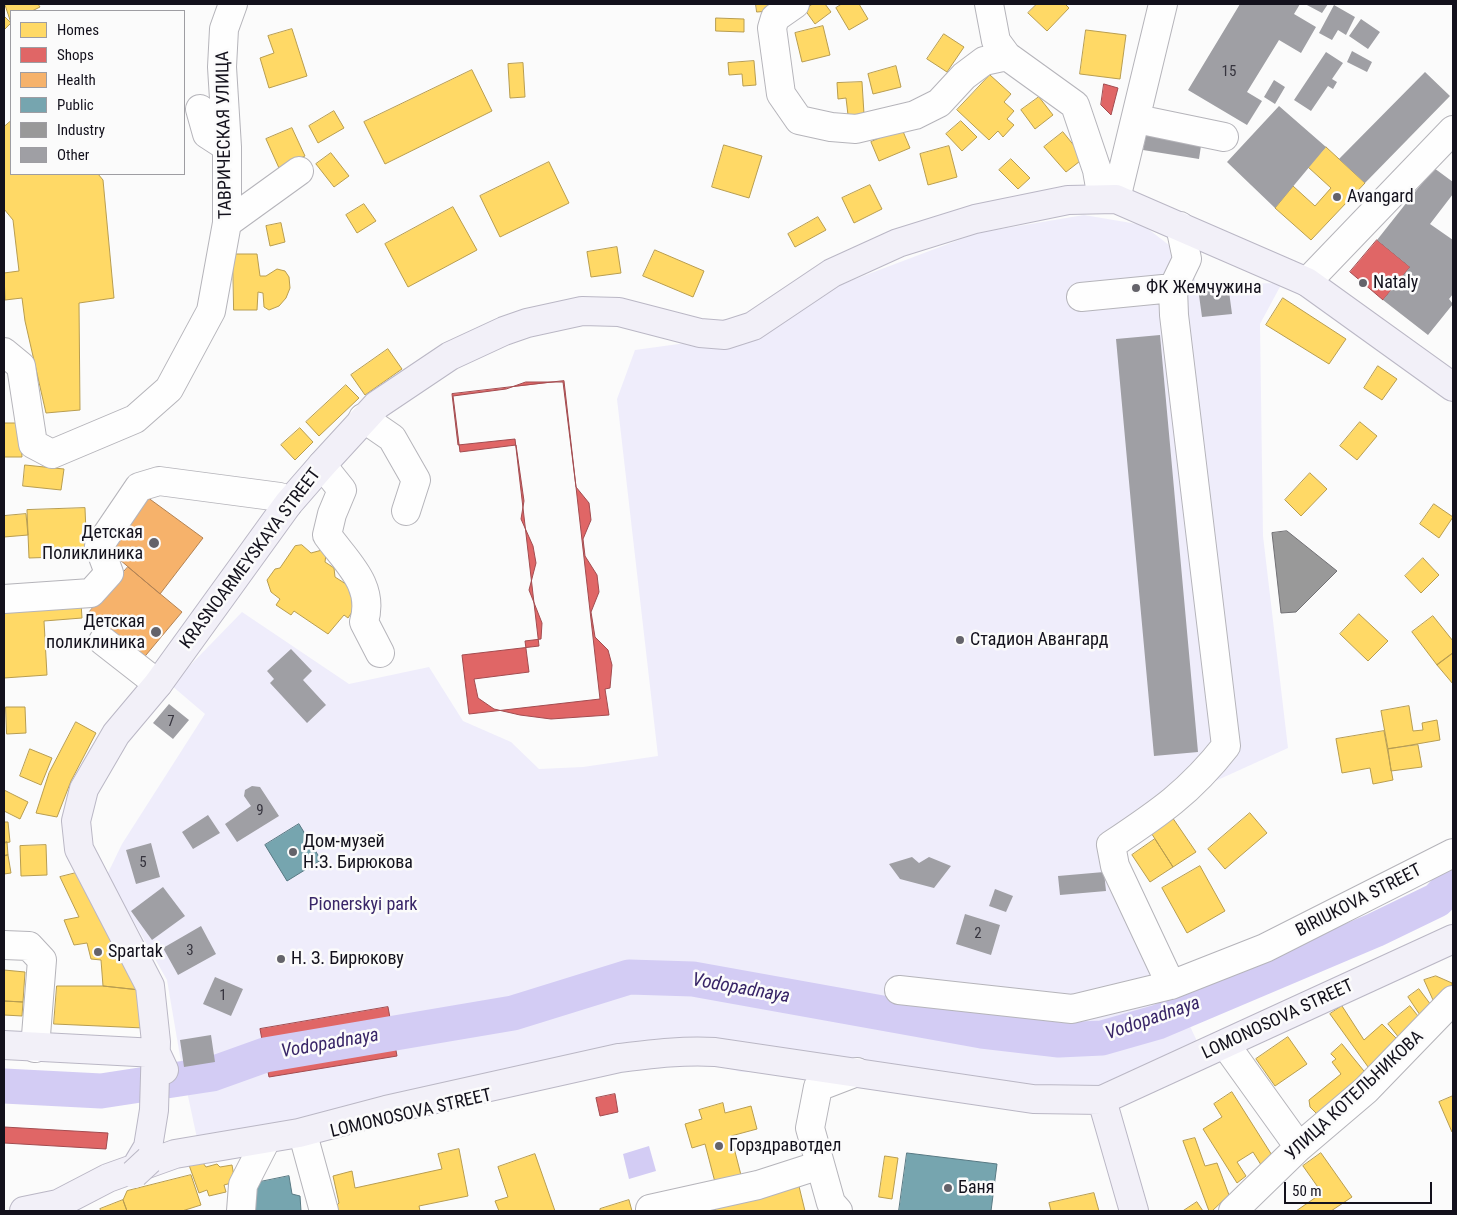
<!DOCTYPE html>
<html>
<head>
<meta charset="utf-8">
<style>
	body { margin:0 }
	#map { position:relative; width:1457px; height:1215px; overflow:hidden; background:#fbfbfb; font-family:"Roboto Condensed",sans-serif }
	canvas { display:block }
	.frame { position:absolute; inset:0; border:5px solid #13111c; pointer-events:none }
	.legend { position:absolute; left:10px; top:10px; width:175px; height:165px; box-sizing:border-box; background:#fbfbfb; border:1px solid #9e9da2; margin:0; padding:6px 9px; list-style:none; font-size:15px; color:#13111c }
	.legend li { display:flex; align-items:center; gap:10px; height:25px }
	.legend b { width:25px; border:1px solid #9e9da2 }
	.scale { position:absolute; left:1284px; top:1182px; width:148px; height:22px; box-sizing:border-box; border:2px solid #13111c; border-top:0; padding-left:6px; font-size:15px; line-height:18px; white-space:nowrap; color:#13111c; -webkit-text-stroke:4px #fbfbfb; paint-order:stroke }
</style>
</head>
<body>
<div id="map">
<canvas width="1457" height="1215"></canvas>
<div class="frame"></div>
<ul class="legend">
<li><b style="height:14px;background:#ffd966"></b>Homes</li>
<li><b style="height:14px;background:#e06666"></b>Shops</li>
<li><b style="height:14px;background:#f6b26b"></b>Health</li>
<li><b style="height:14px;background:#76a5af"></b>Public</li>
<li><b style="height:14px;background:#999"></b>Industry</li>
<li><b style="height:14px;background:#9f9fa4"></b>Other</li>
</ul>
<div class="scale">50 m</div>
</div>
<script>
const context = document.querySelector('canvas').getContext('2d');
context.lineJoin = 'round';
function fillPath(path, color) {
  context.fillStyle = color;
  context.fill(path, 'evenodd');
}
function stroke(path, color, width, dash) {
  context.strokeStyle = color;
  context.lineWidth = width;
  context.lineCap = dash ? 'butt' : 'round';
  context.setLineDash(dash || []);
  context.stroke(path);
}
function write(font, color, halo, rows, align = 'center') {
  context.font = font + ' "Roboto Condensed",sans-serif';
  context.lineWidth = 5;
  context.setLineDash([]);
  context.textBaseline = 'middle';
  context.strokeStyle = halo;
  context.fillStyle = color;
  for (const [text, x, y, turn = 0] of rows) {
    context.save();
    context.translate(x, y);
    context.rotate((+turn || 0) * Math.PI / 180);
    context.textAlign = isNaN(turn) ? turn : align;
    if (halo) context.strokeText(text, 0, 0);
    context.fillText(text, 0, 0);
    context.restore();
  }
}
fillPath(new Path2D(`
	M 1084,215 L 1143,225 L 1187,259 L 1198,288 L 1228,284 L 1282,283 L 1260,324 L 1263,536 L 1288,748 L 1211,783 L 1120,845 L 1115,866 L 1203,1054 L 1102,1100 L 793,1073 L 741,1072 L 691,1059 L 198,1143 L 182,1068 L 167,980 L 107,875 L 122,844 L 205,714 L 171,685 L 242,612 L 349,684 L 429,667 L 463,721 L 511,742 L 539,769 L 583,767 L 658,756 L 617,399 L 635,350 L 686,343 L 977,233 Z`), '#efedfb');
fillPath(new Path2D(`
	M 649,1146 L 656,1171 L 629,1179 L 623,1154 Z`), '#d3ccf4');
const homes = new Path2D(`
	M 38,4 L 40,7 L 32,11 L 11,11 L 11,23 L 5,5 Z
	M 756,4 L 779,4 L 770,11 L 757,12 Z
	M 813,4 L 825,4 L 831,12 L 815,24 L 805,10 Z
	M 842,4 L 859,4 L 868,19 L 849,30 L 836,8 Z
	M 1037,4 L 1065,4 L 1069,8 L 1047,31 L 1028,13 Z
	M 4,16 L 11,23 L 4,30 Z
	M 716,18 L 744,19 L 744,32 L 716,31 Z
	M 823,26 L 830,55 L 802,62 L 795,33 Z
	M 292,29 L 307,76 L 269,88 L 260,58 L 274,53 L 268,36 Z
	M 1086,30 L 1126,35 L 1120,79 L 1080,74 Z
	M 944,34 L 964,47 L 947,72 L 927,59 Z
	M 754,61 L 756,85 L 743,86 L 742,74 L 729,75 L 728,63 Z
	M 523,63 L 525,97 L 510,98 L 508,64 Z
	M 896,66 L 901,87 L 873,94 L 868,74 Z
	M 472,70 L 492,111 L 385,164 L 364,122 Z
	M 990,75 L 1011,94 L 1004,102 L 1014,111 L 1007,119 L 1014,125 L 1003,137 L 998,131 L 989,140 L 957,110 Z
	M 862,82 L 864,114 L 848,115 L 846,98 L 838,99 L 837,83 Z
	M 1039,97 L 1053,115 L 1035,129 L 1021,110 Z
	M 334,111 L 344,128 L 318,143 L 309,126 Z
	M 11,121 L 11,174 L 98,174 L 103,180 L 114,298 L 79,303 L 80,410 L 46,413 L 25,321 L 22,298 L 5,300 L 4,273 L 19,271 L 13,220 L 4,209 L 4,127 Z
	M 961,121 L 977,137 L 962,151 L 946,134 Z
	M 292,128 L 305,156 L 279,168 L 266,139 Z
	M 902,129 L 910,148 L 879,161 L 871,142 Z
	M 1063,132 L 1084,158 L 1066,172 L 1044,147 Z
	M 724,145 L 762,156 L 749,198 L 712,187 Z
	M 949,146 L 957,177 L 928,185 L 920,154 Z
	M 1326,147 L 1365,183 L 1311,240 L 1275,208 L 1293,186 L 1315,206 L 1331,188 L 1308,167 Z
	M 331,153 L 349,176 L 334,187 L 316,164 Z
	M 1011,159 L 1030,178 L 1018,189 L 999,170 Z
	M 549,162 L 569,203 L 500,237 L 480,196 Z
	M 870,185 L 882,209 L 854,223 L 842,198 Z
	M 364,204 L 376,221 L 357,233 L 346,215 Z
	M 453,207 L 477,250 L 408,287 L 385,244 Z
	M 818,217 L 826,230 L 795,247 L 788,234 Z
	M 281,223 L 285,242 L 270,246 L 266,226 Z
	M 617,247 L 621,273 L 591,277 L 587,252 Z
	M 655,250 L 704,271 L 693,297 L 643,276 Z
	M 233,254 L 257,254 L 260,276 L 266,276 L 277,269 L 285,271 L 289,277 L 290,288 L 286,298 L 279,306 L 269,310 L 264,307 L 263,293 L 258,292 L 257,310 L 234,310 Z
	M 1283,298 L 1346,339 L 1329,364 L 1266,325 Z
	M 388,349 L 402,369 L 365,395 L 351,375 Z
	M 1378,366 L 1397,379 L 1382,400 L 1364,388 Z
	M 346,385 L 359,398 L 319,436 L 306,422 Z
	M 1360,422 L 1377,436 L 1357,460 L 1340,446 Z
	M 4,423 L 20,423 L 22,457 L 4,457 Z
	M 300,428 L 313,442 L 295,460 L 281,445 Z
	M 25,465 L 64,469 L 61,490 L 23,486 Z
	M 1310,473 L 1327,489 L 1301,516 L 1285,500 Z
	M 1434,504 L 1453,517 L 1439,538 L 1420,524 Z
	M 85,508 L 87,556 L 29,558 L 27,510 Z
	M 26,514 L 28,535 L 4,537 L 4,516 Z
	M 302,545 L 311,553 L 322,550 L 326,554 L 325,562 L 334,568 L 335,577 L 349,586 L 358,617 L 352,612 L 348,618 L 344,615 L 328,634 L 294,611 L 291,615 L 276,605 L 280,599 L 271,592 L 267,580 L 275,569 L 280,568 L 295,546 Z
	M 1423,558 L 1439,575 L 1421,593 L 1405,576 Z
	M 81,603 L 82,618 L 44,621 L 47,675 L 4,678 L 4,609 Z
	M 1359,614 L 1388,641 L 1368,661 L 1340,634 Z
	M 1433,616 L 1453,641 L 1453,653 L 1437,665 L 1412,632 Z
	M 1453,653 L 1453,684 L 1437,665 Z
	M 1409,706 L 1413,731 L 1423,730 L 1422,723 L 1437,720 L 1440,740 L 1388,749 L 1381,711 Z
	M 6,707 L 25,707 L 26,733 L 7,734 Z
	M 76,722 L 96,733 L 71,781 L 57,817 L 36,813 L 49,773 Z
	M 1384,731 L 1393,780 L 1373,784 L 1370,768 L 1342,773 L 1336,739 Z
	M 1418,745 L 1422,767 L 1391,771 L 1388,749 Z
	M 30,749 L 52,758 L 41,785 L 20,776 Z
	M 4,790 L 28,802 L 20,819 L 4,811 Z
	M 1250,813 L 1267,833 L 1225,869 L 1208,849 Z
	M 1170,814 L 1196,852 L 1173,867 L 1148,828 Z
	M 4,822 L 8,822 L 10,842 L 4,843 Z
	M 1155,839 L 1173,867 L 1150,882 L 1132,855 Z
	M 7,842 L 8,855 L 4,856 L 4,843 Z
	M 46,845 L 47,875 L 21,876 L 20,846 Z
	M 8,855 L 11,873 L 4,874 L 4,856 Z
	M 1200,866 L 1225,911 L 1187,933 L 1162,888 Z
	M 76,873 L 140,990 L 103,986 L 101,960 L 91,959 L 87,943 L 74,945 L 64,920 L 79,917 L 60,877 Z
	M 4,970 L 25,972 L 23,1002 L 4,1001 Z
	M 1436,976 L 1452,983 L 1453,993 L 1433,1000 L 1424,980 Z
	M 57,986 L 103,986 L 140,990 L 144,1028 L 54,1024 Z
	M 1419,989 L 1434,1009 L 1422,1018 L 1408,997 Z
	M 4,1001 L 23,1002 L 22,1016 L 4,1015 Z
	M 1342,1006 L 1364,1040 L 1382,1024 L 1401,1043 L 1371,1071 L 1330,1014 Z
	M 1410,1006 L 1422,1021 L 1400,1039 L 1388,1024 Z
	M 1288,1037 L 1307,1064 L 1275,1086 L 1256,1059 Z
	M 1342,1044 L 1368,1076 L 1319,1116 L 1310,1107 L 1309,1100 L 1341,1074 L 1332,1062 L 1336,1059 L 1331,1054 Z
	M 1232,1092 L 1275,1160 L 1263,1168 L 1253,1152 L 1237,1162 L 1246,1176 L 1237,1183 L 1203,1129 L 1222,1117 L 1214,1104 Z
	M 1453,1096 L 1453,1132 L 1452,1132 L 1439,1102 Z
	M 723,1103 L 725,1113 L 751,1106 L 757,1129 L 731,1136 L 742,1179 L 716,1186 L 705,1144 L 692,1148 L 685,1124 L 702,1119 L 699,1110 Z
	M 1195,1138 L 1205,1166 L 1217,1163 L 1229,1195 L 1212,1211 L 1209,1211 L 1183,1141 Z
	M 459,1149 L 468,1196 L 419,1206 L 420,1211 L 335,1211 L 334,1208 L 339,1203 L 333,1176 L 352,1171 L 355,1188 L 442,1169 L 438,1154 Z
	M 1321,1153 L 1352,1197 L 1331,1211 L 1296,1211 L 1322,1193 L 1303,1166 Z
	M 535,1154 L 555,1211 L 499,1211 L 495,1201 L 508,1197 L 498,1167 Z
	M 885,1156 L 898,1158 L 892,1199 L 879,1197 Z
	M 203,1163 L 206,1167 L 217,1164 L 220,1167 L 232,1165 L 235,1182 L 224,1185 L 226,1192 L 209,1196 L 207,1190 L 199,1193 L 189,1165 Z
	M 191,1175 L 201,1205 L 182,1211 L 127,1211 L 123,1200 L 127,1191 Z
	M 797,1178 L 805,1211 L 715,1211 L 716,1205 Z
	M 1094,1193 L 1099,1211 L 1051,1211 L 1049,1203 Z
	M 123,1200 L 127,1211 L 101,1211 L 100,1209 Z
	M 629,1200 L 632,1211 L 600,1211 L 600,1209 Z
	M 1197,1202 L 1203,1211 L 1183,1211 Z`);
fillPath(homes, '#ffd966');
stroke(homes, '#b89d50', 1);
const shops = new Path2D(`
	M 1104,84 L 1118,88 L 1111,115 L 1101,105 Z
	M 1377,240 L 1410,267 L 1383,300 L 1350,272 Z
	M 564,381 L 600,699 L 469,714 L 462,655 L 539,646 L 515,439 L 458,445 L 452,394 Z
	M 526,382 L 563,382 L 576,487 L 589,503 L 591,520 L 583,539 L 585,556 L 597,575 L 599,592 L 591,612 L 595,637 L 608,650 L 612,665 L 610,688 L 605,689 L 609,715 L 551,719 L 520,715 L 494,709 L 478,698 L 474,679 L 529,672 L 525,641 L 541,639 L 542,623 L 529,590 L 536,563 L 533,546 L 521,519 L 524,501 L 516,445 L 460,452 L 453,396 L 506,389 Z
	M 388,1007 L 397,1056 L 269,1077 L 260,1029 Z
	M 615,1094 L 618,1112 L 600,1116 L 596,1098 Z
	M 4,1127 L 108,1133 L 106,1149 L 4,1143 Z`);
fillPath(shops, '#e06666');
stroke(shops, '#a24c50', 1);
const health = new Path2D(`
	M 147,497 L 203,538 L 160,594 L 106,548 Z
	M 128,567 L 182,612 L 141,661 L 86,616 Z`);
fillPath(health, '#f6b26b');
stroke(health, '#b28253', 1);
const public = new Path2D(`
	M 299,824 L 321,860 L 287,881 L 265,845 Z
	M 907,1153 L 997,1164 L 991,1211 L 899,1211 Z
	M 289,1176 L 292,1194 L 300,1196 L 301,1211 L 249,1211 L 250,1184 Z`);
fillPath(public, '#76a5af');
stroke(public, '#587983', 1);
const industry = new Path2D(`
	M 1287,531 L 1337,571 L 1296,612 L 1281,613 L 1272,533 Z`);
fillPath(industry, '#999');
stroke(industry, '#717074', 1);
stroke(new Path2D(`
	M 4,1086 L 101,1091 L 212,1074 L 265,1055 L 513,1013 L 629,977 L 693,979 L 982,1031 L 1059,1040 L 1102,1038 L 1158,1022 L 1375,930 L 1437,900 L 1453,883`), '#d3ccf4', 35);
fillPath(new Path2D(`
	M 1240,4 L 1300,4 L 1294,14 L 1316,27 L 1301,53 L 1279,40 L 1247,92 L 1262,101 L 1247,125 L 1188,90 Z
	M 1305,4 L 1328,4 L 1322,13 Z
	M 1334,5 L 1355,17 L 1346,35 L 1338,30 L 1332,40 L 1319,33 Z
	M 1361,19 L 1380,32 L 1368,49 L 1349,36 Z
	M 1352,51 L 1372,62 L 1367,72 L 1347,62 Z
	M 1326,52 L 1343,63 L 1332,79 L 1337,82 L 1333,89 L 1328,86 L 1311,111 L 1294,100 Z
	M 1425,72 L 1450,96 L 1365,183 L 1339,159 Z
	M 1274,80 L 1285,87 L 1275,104 L 1264,97 Z
	M 1279,106 L 1326,147 L 1275,208 L 1227,162 Z
	M 1147,130 L 1202,139 L 1199,159 L 1143,150 Z
	M 1434,168 L 1453,182 L 1453,194 L 1430,224 L 1453,240 L 1453,294 L 1449,299 L 1453,304 L 1428,335 L 1383,300 L 1410,267 L 1377,240 Z
	M 1228,284 L 1232,314 L 1202,317 L 1198,288 Z
	M 1160,335 L 1198,752 L 1154,756 L 1116,339 Z
	M 291,649 L 312,671 L 303,680 L 326,705 L 307,723 L 270,683 L 274,679 L 267,671 Z
	M 169,704 L 189,720 L 173,739 L 153,723 Z
	M 252,786 L 260,787 L 279,816 L 237,842 L 225,824 L 251,806 L 244,796 L 245,790 Z
	M 208,815 L 220,833 L 193,849 L 182,832 Z
	M 151,843 L 160,877 L 136,884 L 126,850 Z
	M 912,857 L 919,863 L 929,857 L 951,866 L 934,888 L 900,879 L 889,864 Z
	M 1104,872 L 1106,891 L 1060,895 L 1058,876 Z
	M 163,887 L 185,916 L 152,940 L 131,911 Z
	M 995,889 L 1013,896 L 1006,912 L 989,906 Z
	M 965,914 L 1000,925 L 991,955 L 956,944 Z
	M 201,926 L 216,954 L 178,975 L 163,948 Z
	M 215,977 L 243,989 L 231,1016 L 203,1004 Z
	M 211,1035 L 215,1062 L 184,1067 L 180,1040 Z`), '#9f9fa4');
const minor = new Path2D(`
	M 795,4 L 775,18 L 772,28 L 781,94 L 799,120 L 831,127 L 856,129 L 915,115 L 939,103 L 964,76 L 984,61 L 1007,56
	M 989,4 L 996,41 L 1007,56 L 1075,105 L 1097,170 L 1102,199
	M 200,109 L 207,134 L 227,147
	M 1137,119 L 1224,137
	M 1116,199 L 1163,4
	M 227,223 L 299,171
	M 1307,282 L 1453,130
	M 1081,297 L 1173,288
	M 4,352 L 21,366 L 33,444 L 52,454 L 135,419 L 169,389 L 211,311 L 227,223 L 227,147 L 222,67 L 224,29 L 233,4
	M 363,418 L 392,438 L 416,480 L 406,511
	M 322,465 L 342,490 L 332,514 L 327,535 C 347,563 375,585 364,622 L 380,653
	M 4,599 L 91,593 L 109,573 L 99,546 L 139,487 L 159,481 L 280,497 L 288,504
	M 103,641 L 158,684
	M 4,945 L 29,946 L 42,960 L 35,1048
	M 1171,985 L 1115,866 L 1111,845 C 1159,813 1190,792 1226,746 L 1174,315 L 1173,288 L 1187,259 L 1180,226
	M 899,990 L 1072,1009 L 1171,985 L 1265,948 L 1453,853
	M 1225,1044 L 1299,1147
	M 304,1138 L 324,1211
	M 650,1209 L 758,1185 L 820,1165
	M 241,1211 L 243,1185 L 264,1144
	M 838,1211 L 831,1203 L 810,1128 L 818,1087 L 857,1072
	M 1233,1211 L 1299,1147 L 1366,1090 L 1453,1000`);
const major = new Path2D(`
	M 4,1045 L 156,1053 L 164,1070
	M 1102,1100 L 1134,1211
	M 135,1169 L 148,1147 L 154,1110 L 156,1042 L 150,986 L 79,849 L 76,821 L 84,789 L 116,734 L 158,684 L 288,504 L 322,465 L 377,405 L 450,356 L 504,331 L 527,323 L 582,311 L 619,312 L 700,333 L 725,335 L 753,326 L 832,273 L 898,243 L 975,219 L 1068,200 L 1116,199 L 1307,282 L 1453,387
	M 24,1211 L 58,1204 L 108,1178 L 175,1154 L 299,1133 L 386,1110 L 619,1058 C 652,1054 683,1050 715,1052 L 1033,1099 L 1102,1100 L 1453,939`);
stroke(minor, '#b5b4ba', 30);
stroke(major, '#bab7c5', 30);
stroke(minor, '#fefefe', 28);
stroke(major, '#f2f0f8', 28);
const majorBridge = new Path2D(`
	M 134,1174 L 149,1160`);
stroke(majorBridge, '#bab7c5', 30, []);
stroke(majorBridge, '#f2f0f8', 28);
for (const [x, y, r, color] of [
	[1337,197,5,"#64636a"],
	[1363,283,5,"#64636a"],
	[1136,288,5,"#64636a"],
	[154,543,6,"#64636a"],
	[156,632,6,"#64636a"],
	[960,640,5,"#64636a"],
	[293,852,5,"#64636a"],
	[98,952,5,"#64636a"],
	[281,959,5,"#64636a"],
	[719,1146,5,"#64636a"],
	[948,1188,5,"#64636a"]
]) {
  const dot = new Path2D();
  dot.arc(x, y, r, 0, 2 * Math.PI);
  context.fillStyle = color;
  context.fill(dot);
  stroke(dot, '#fbfbfb', 2);
}
write('15px', '#36343e', null, [
	["15",1229,72],
	["7",171,722],
	["9",260,811],
	["5",143,863],
	["2",978,934],
	["3",190,951],
	["1",223,996]
]);
write('18px', '#13111c', '#fbfbfb', [
	["ТАВРИЧЕСКАЯ УЛИЦА",225,135,-91],
	["KRASNOARMEYSKAYA STREET",251,559,-53],
	["BIRIUKOVA STREET",1359,901,-27],
	["LOMONOSOVA STREET",1278,1020,-25],
	["УЛИЦА КОТЕЛЬНИКОВА",1355,1096,-43],
	["LOMONOSOVA STREET",411,1114,-13]
]);
write('18px', '#13111c', '#fbfbfb', [
	["Avangard",1347,197],
	["Nataly",1373,283],
	["ФК Жемчужина",1146,288],
	["Детская",143,533,"right"],
	["Поликлиника",143,554,"right"],
	["Детская",145,622,"right"],
	["поликлиника",145,643,"right"],
	["Стадион Авангард",970,640],
	["Дом-музей",303,842],
	["Н.З. Бирюкова",303,863],
	["Spartak",108,952],
	["Н. З. Бирюкову",291,959],
	["Горздравотдел",729,1146],
	["Баня",958,1188]
], 'left');
write('18px', '#392668', '#fbfbfb', [
	["Pionerskyi park",363,905]
]);
write('italic 19px', '#382567', '#fbfbfb', [
	["Vodopadnaya",741,989,10],
	["Vodopadnaya",1153,1019,-19],
	["Vodopadnaya",330,1044,-10]
]);
</script>
</body>
</html>
